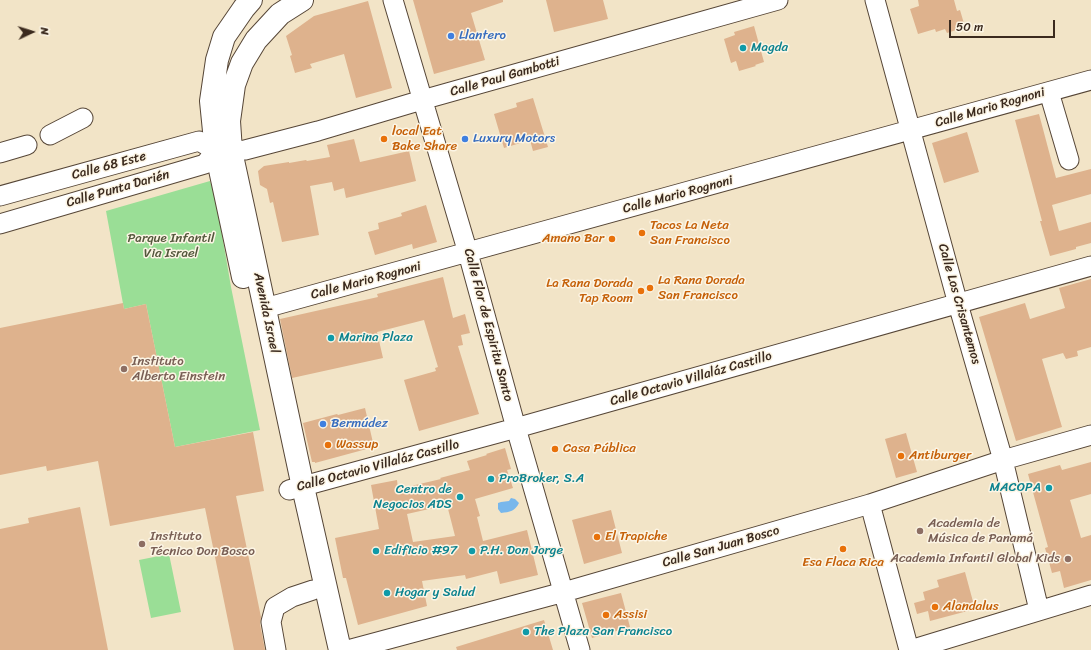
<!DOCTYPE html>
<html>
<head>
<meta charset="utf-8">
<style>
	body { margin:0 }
	#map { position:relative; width:1091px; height:650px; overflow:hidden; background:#f2e4c7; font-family:Sriracha,sans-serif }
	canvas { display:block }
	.north { position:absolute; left:12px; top:12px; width:40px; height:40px; -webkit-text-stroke:3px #fcf5e5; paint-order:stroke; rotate:86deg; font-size:11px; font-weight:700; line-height:16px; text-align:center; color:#3b2a1e }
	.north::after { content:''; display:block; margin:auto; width:14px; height:18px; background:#3b2a1e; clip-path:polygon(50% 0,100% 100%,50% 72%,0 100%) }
	.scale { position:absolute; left:949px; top:20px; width:106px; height:18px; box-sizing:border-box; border:2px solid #3b2a1e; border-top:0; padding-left:5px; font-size:12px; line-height:14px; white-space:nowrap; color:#3b2a1e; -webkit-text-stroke:3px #fcf5e5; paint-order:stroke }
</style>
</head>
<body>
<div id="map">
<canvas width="1091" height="650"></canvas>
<div class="north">N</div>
<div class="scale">50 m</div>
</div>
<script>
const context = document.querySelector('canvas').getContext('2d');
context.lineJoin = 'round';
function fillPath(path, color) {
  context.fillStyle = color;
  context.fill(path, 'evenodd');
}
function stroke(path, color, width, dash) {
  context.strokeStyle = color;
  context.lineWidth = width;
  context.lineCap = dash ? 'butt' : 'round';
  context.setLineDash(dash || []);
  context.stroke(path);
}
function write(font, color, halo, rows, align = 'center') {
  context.font = font + ' Sriracha,sans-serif';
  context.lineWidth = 3;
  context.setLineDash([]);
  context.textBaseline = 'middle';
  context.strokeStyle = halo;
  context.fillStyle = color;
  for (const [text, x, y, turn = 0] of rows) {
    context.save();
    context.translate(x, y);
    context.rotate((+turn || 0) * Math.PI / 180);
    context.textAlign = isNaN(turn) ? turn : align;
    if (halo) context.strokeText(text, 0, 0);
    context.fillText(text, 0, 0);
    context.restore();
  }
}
fillPath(new Path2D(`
	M 210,181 L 216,199 L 231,287 L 260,430 L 175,447 L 146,304 L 124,309 L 106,211 Z
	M 169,554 L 181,612 L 151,618 L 139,560 Z`), '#9ade96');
fillPath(new Path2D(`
	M 511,498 L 515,499 L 519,503 C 515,511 510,512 501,513 L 498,509 L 498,503 L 501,502 L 509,501 Z`), '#78b7ec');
fillPath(new Path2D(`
	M 413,0 L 503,0 L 503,2 L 471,13 L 485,60 L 434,74 Z
	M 546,0 L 603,0 L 608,19 L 554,32 Z
	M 918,0 L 954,0 L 957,11 L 960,10 L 965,27 L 947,33 L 945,29 L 936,32 L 935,29 L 918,34 L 910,9 L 919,6 Z
	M 368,1 L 392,88 L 356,98 L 344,54 L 310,64 L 312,68 L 295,73 L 290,56 L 292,55 L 286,36 L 314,16 Z
	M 754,26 L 764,62 L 755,65 L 756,66 L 739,71 L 736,61 L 731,63 L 724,39 L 735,35 L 734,32 Z
	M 533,98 L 548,147 L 533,151 L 530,140 L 504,148 L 494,114 L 517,107 L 516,103 Z
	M 1039,114 L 1056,178 L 1091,169 L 1091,194 L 1052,205 L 1059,231 L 1091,222 L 1091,243 L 1076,247 L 1076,249 L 1050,256 L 1040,221 L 1042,221 L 1015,120 Z
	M 967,132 L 979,172 L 944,183 L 932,143 Z
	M 354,139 L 360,162 L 409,151 L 416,181 L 346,198 L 344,188 L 334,191 L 332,182 L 310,186 L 319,235 L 282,242 L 273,202 L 270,203 L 267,189 L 260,185 L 258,171 L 264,166 L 289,162 L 289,163 L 306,160 L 307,161 L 330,157 L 327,145 Z
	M 426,205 L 437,242 L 413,249 L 412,244 L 375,255 L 368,232 L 379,229 L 378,223 L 402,216 L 401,213 Z
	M 443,277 L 453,318 L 465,314 L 470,333 L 461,335 L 463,345 L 458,346 L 479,414 L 419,431 L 404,380 L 436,371 L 435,368 L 438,367 L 424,320 L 377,332 L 383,358 L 292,378 L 280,319 L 378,297 L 377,294 Z
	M 1091,279 L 1091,347 L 1077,351 L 1078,356 L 1066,359 L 1063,353 L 1042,359 L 1062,427 L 1016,441 L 979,317 L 1025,303 L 1030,319 L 1065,308 L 1059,288 Z
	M 123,303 L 124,309 L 146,304 L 175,447 L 253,432 L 264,491 L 236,496 L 261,617 L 260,624 L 265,650 L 234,650 L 205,508 L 110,526 L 98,461 L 47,471 L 46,466 L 0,475 L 0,328 Z
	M 365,408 L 374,447 L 315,463 L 315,462 L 312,462 L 303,423 L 337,414 L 338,415 Z
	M 906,433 L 917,472 L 896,478 L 885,439 Z
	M 505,448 L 511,469 L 507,470 L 513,488 L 475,499 L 480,516 L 477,517 L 483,541 L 527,530 L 538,575 L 500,584 L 497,571 L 466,579 L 465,575 L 422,581 L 427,606 L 358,625 L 346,578 L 343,578 L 335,538 L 379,529 L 371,485 L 397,480 L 398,489 L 441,479 L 440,478 L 470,470 L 467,461 L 487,455 L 486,454 ZM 447,505 L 455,536 L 413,542 L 407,514 Z
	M 1091,462 L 1091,494 L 1070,500 L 1081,538 L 1091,535 L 1091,580 L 1064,588 L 1060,571 L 1052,573 L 1045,548 L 1048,547 L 1028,474 L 1060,465 L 1062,470 Z
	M 80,507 L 108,650 L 0,650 L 0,529 L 29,523 L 28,518 Z
	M 611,510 L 622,553 L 584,564 L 572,520 Z
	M 965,572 L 975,609 L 930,621 L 928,611 L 917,614 L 914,603 L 925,600 L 923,592 L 939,587 L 937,580 Z
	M 621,593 L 630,627 L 592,638 L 582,603 Z
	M 544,620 L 553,650 L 457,650 L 456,647 Z`), '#deb28d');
const minor = new Path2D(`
	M 393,0 L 468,253 L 516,428 L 580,650
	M 875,0 L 958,304 L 1003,460 L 1039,610
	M 1049,92 L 1069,160
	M 50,135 L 83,118
	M 0,153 L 27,145
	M 0,196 L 199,141 L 216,151
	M 0,224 L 205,164 L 216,151 L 245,150 L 318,131 L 422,100 L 778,0
	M 265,308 L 1091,80
	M 289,490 L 516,428 L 1091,266
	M 870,504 L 909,650
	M 276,650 L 271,622 L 275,607 L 292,597 L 313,590
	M 348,650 L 564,592 L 870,504 L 1003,460 L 1091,435
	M 910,650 L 1091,595`);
const major = new Path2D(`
	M 302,0 L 280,14 L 256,40 L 242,63 L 234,85 L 229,121 L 231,151 L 244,211 L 303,487 L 340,650
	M 243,277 L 216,151 L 211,101 L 217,60 L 224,37 L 244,8 L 251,0`);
stroke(minor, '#564637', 21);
stroke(major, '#564637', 24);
stroke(minor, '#fff', 19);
stroke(major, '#fff', 22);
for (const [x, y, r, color] of [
	[451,36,4,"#3f7fe0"],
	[743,48,4,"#0f9aa8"],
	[384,139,4,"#e8710a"],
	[465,139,4,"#3f7fe0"],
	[642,233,4,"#e8710a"],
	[612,239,4,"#e8710a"],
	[650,288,4,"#e8710a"],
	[641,291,4,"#e8710a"],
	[331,338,4,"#0f9aa8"],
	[124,369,4,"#8d6e63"],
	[323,424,4,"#3f7fe0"],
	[328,445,4,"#e8710a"],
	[555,449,4,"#e8710a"],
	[901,456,4,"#e8710a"],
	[491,479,4,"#0f9aa8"],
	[1049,488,4,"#0f9aa8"],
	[460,497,4,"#0f9aa8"],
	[920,531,4,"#8d6e63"],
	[597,537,4,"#e8710a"],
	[142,544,4,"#8d6e63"],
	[843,549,4,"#e8710a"],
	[376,551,4,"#0f9aa8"],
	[472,551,4,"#0f9aa8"],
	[1068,559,4,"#8d6e63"],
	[387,593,4,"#0f9aa8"],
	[935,607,4,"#e8710a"],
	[606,615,4,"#e8710a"],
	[526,632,4,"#0f9aa8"]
]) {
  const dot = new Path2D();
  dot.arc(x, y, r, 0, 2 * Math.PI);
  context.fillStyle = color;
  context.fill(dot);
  stroke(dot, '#fcf5e5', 1.5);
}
write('13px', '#366cbe', '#fcf5e5', [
	["Llantero",459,36],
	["Luxury Motors",473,139],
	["Bermúdez",331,424]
], 'left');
write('13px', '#0d838f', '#fcf5e5', [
	["Magda",751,48],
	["Marina Plaza",339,338],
	["ProBroker, S.A",499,479],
	["MACOPA",1041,488,"right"],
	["Centro de",452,490,"right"],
	["Negocios ADS",452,505,"right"],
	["Edificio #97",384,551],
	["P.H. Don Jorge",480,551],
	["Hogar y Salud",395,593],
	["The Plaza San Francisco",534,632]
], 'left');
write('13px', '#3b2a1e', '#fcf5e5', [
	["Calle Paul Gambotti",505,77,-16],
	["Calle Mario Rognoni",990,108,-16],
	["Calle 68 Este",109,166,-15],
	["Calle Punta Darién",118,189,-16],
	["Calle Mario Rognoni",678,195,-15],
	["Calle Mario Rognoni",366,281,-15],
	["Calle Los Crisantemos",959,304,74],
	["Avenida Israel",266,313,78],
	["Calle Flor de Espiritu Santo",488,325,75],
	["Calle Octavio Villaláz Castillo",691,379,-16],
	["Calle Octavio Villaláz Castillo",378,466,-15],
	["Calle San Juan Bosco",721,547,-16]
]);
write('13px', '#c56008', '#fcf5e5', [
	["local Eat",392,132],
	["Bake Share",392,147],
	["Tacos La Neta",650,226],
	["San Francisco",650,241],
	["Amano Bar",604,239,"right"],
	["La Rana Dorada",658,281],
	["San Francisco",658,296],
	["La Rana Dorada",633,284,"right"],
	["Tap Room",633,299,"right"],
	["Wassup",336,445],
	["Casa Pública",563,449],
	["Antiburger",909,456],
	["El Trapiche",605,537],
	["Esa Flaca Rica",843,563,"center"],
	["Alandalus",943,607],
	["Assisi",614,615]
], 'left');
write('13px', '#53573c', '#fcf5e5', [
	["Parque Infantil",171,239],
	["Via Israel",171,254]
]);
write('13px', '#785e54', '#fcf5e5', [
	["Instituto",132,362],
	["Alberto Einstein",132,377],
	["Academia de",928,524],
	["Música de Panamá",928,539],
	["Instituto",150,537],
	["Técnico Don Bosco",150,552],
	["Academia Infantil Global Kids",1060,559,"right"]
], 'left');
</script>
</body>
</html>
